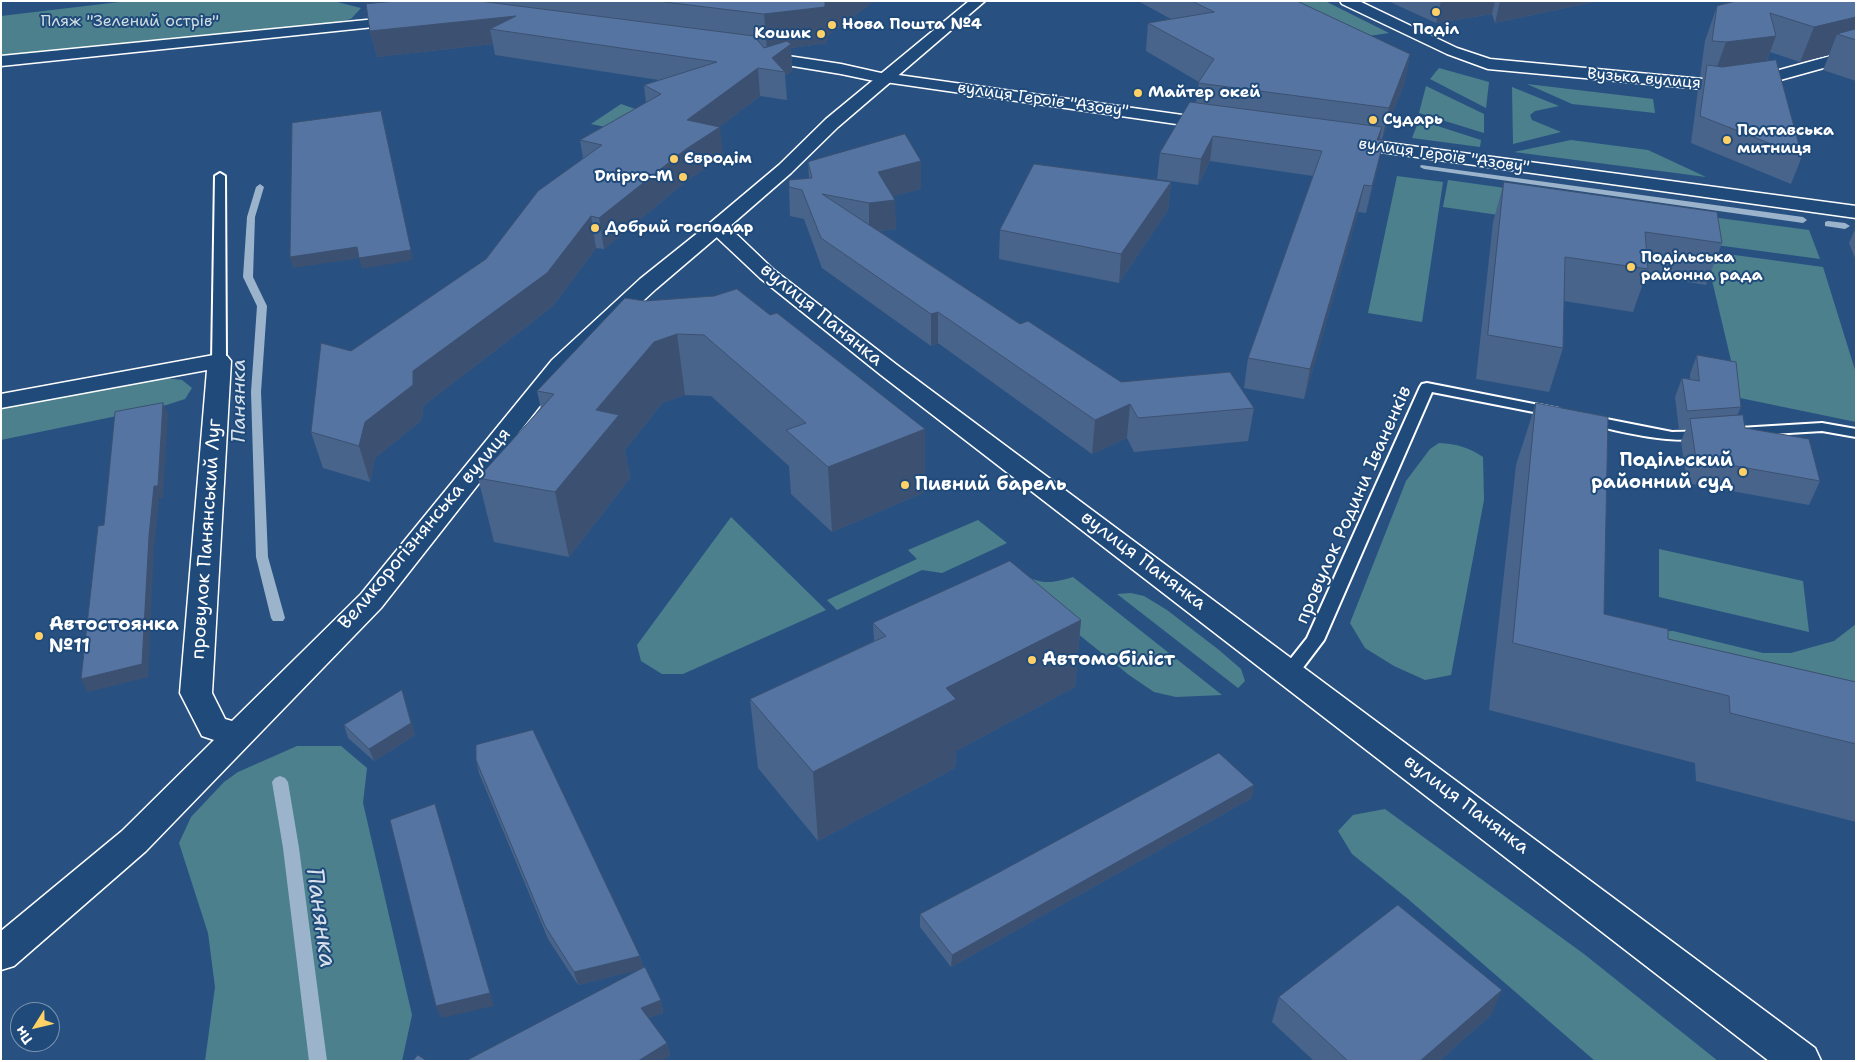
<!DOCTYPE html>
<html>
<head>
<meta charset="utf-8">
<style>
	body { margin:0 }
	#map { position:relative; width:1857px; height:1062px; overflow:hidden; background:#285181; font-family:"Shantell Sans",sans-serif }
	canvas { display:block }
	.frame { position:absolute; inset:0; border:2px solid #fff; pointer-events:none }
	.north { position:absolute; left:10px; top:1002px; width:50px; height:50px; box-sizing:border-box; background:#1f4a7a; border:1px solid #7992af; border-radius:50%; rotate:234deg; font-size:14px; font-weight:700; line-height:20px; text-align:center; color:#fff }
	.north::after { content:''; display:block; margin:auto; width:18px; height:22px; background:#ffd166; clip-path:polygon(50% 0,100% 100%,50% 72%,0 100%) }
</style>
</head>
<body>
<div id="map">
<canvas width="1857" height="1062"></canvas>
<div class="frame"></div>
<div class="north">Пн</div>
</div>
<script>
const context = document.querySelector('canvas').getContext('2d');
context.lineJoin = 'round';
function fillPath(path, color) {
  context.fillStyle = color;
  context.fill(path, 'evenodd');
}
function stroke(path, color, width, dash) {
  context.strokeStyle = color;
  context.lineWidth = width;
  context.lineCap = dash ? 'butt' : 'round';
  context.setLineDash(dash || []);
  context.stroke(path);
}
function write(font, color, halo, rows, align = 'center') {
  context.font = font + ' "Shantell Sans",sans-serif';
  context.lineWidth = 4;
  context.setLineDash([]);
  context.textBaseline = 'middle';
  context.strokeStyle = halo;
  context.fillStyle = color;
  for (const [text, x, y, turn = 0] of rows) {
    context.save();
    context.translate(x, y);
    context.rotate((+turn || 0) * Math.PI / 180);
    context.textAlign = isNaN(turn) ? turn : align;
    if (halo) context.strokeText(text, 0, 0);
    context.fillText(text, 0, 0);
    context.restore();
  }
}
fillPath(new Path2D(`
	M 128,1 L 333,1 L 361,8 L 351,19 L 327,24 L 1,56 L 1,16 Z
	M 1241,1 L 1325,1 L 1389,33 L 1348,39 Z
	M 1439,68 L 1489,82 L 1486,108 L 1430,79 Z
	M 1527,84 L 1653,99 L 1655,113 L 1572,104 Z
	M 1426,86 L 1484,114 L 1484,133 L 1419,113 Z
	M 1512,87 L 1559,106 L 1535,111 L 1530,115 L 1532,120 L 1561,132 L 1513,144 Z
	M 621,104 L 647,113 L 639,134 L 591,124 Z
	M 1419,120 L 1481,140 L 1480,147 L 1412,138 Z
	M 1571,140 L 1648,150 L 1706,177 L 1514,152 Z
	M 1397,176 L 1443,182 L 1422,322 L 1368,313 Z
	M 1448,180 L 1576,198 L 1575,226 L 1443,207 Z
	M 1696,215 L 1809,230 L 1820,259 L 1716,245 Z
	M 1705,251 L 1823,267 L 1856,373 L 1856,422 L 1740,398 Z
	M 164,378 L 182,380 L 192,388 L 185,399 L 160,407 L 1,440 L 1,406 Z
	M 1439,443 C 1457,444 1468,447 1483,457 L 1484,500 L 1451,675 L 1425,680 L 1394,666 L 1365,648 L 1350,623 L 1406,481 L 1430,449 Z
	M 731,517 L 826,610 L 683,674 L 662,674 L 641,661 L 637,645 Z
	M 978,520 L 1007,543 L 942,573 L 922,570 L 837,610 L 827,600 L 917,559 L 908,550 Z
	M 1659,549 L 1803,581 L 1809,632 L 1659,597 Z
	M 1016,571 C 1041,584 1046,585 1073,577 L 1222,695 L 1176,697 L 1154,692 L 1129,675 L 1010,579 Z
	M 1131,593 L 1144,596 L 1167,610 L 1219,650 L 1241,669 L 1245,681 L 1238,688 L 1117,594 Z
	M 1856,624 L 1856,724 L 1647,631 L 1673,631 L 1763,653 L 1791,653 L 1834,641 Z
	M 297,746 L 341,746 L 367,768 L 363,803 L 412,1015 L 402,1061 L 205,1061 L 215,987 L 208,933 L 179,843 L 191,817 L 224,782 L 238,772 Z
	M 1385,809 L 1584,954 L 1718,1061 L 1595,1061 L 1408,899 L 1352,854 L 1338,831 L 1353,815 Z`), '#4c808d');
fillPath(new Path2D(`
	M 1421,165 L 1803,217 L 1807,220 L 1803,223 L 1424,169 L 1420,167 Z
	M 260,184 L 264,187 L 255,217 L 253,277 L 267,306 L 261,392 L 268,557 L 285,618 L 283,621 L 273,621 L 271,618 L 256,557 L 251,392 L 257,306 L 243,277 L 247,217 L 256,187 Z
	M 1828,221 L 1845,223 L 1850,226 L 1845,229 L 1825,226 L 1825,222 Z
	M 280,776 L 285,778 L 288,782 L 299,848 L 327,1061 L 309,1061 L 283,848 L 272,782 L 275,778 Z`), '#9bb4cc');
const service = new Path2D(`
	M 220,173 L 225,176 L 226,361 L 219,365 L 212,361 L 215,176 Z
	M 1427,383 L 1554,408 L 1559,409 L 1561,412 L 1559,415 L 1554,416 L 1432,392 L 1324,640 L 1296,677 L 1290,678 L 1284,677 L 1281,672 L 1284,667 L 1307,638 L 1420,387 L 1422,384 Z
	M 1586,415 L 1672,432 L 1709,431 L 1711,434 L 1709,437 C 1673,446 1617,431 1581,422 L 1579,419 L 1581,416 Z
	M 1822,423 L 1856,429 L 1856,437 L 1822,431 L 1739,436 L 1734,435 L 1732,432 L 1734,429 L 1739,428 Z`);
const minor = new Path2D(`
	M 1340,1 L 1359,1 L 1457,48 L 1490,59 L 1713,80 L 1772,72 L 1856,49 L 1856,59 L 1773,82 L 1713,90 L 1488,69 L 1447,54 L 1342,4 Z
	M 407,16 L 412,17 L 414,20 L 412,23 L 1,66 L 1,56 Z
	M 755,51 L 841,64 L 890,75 L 892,78 L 890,81 L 884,83 L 841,74 L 750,59 L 747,56 L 750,53 Z
	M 717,221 L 724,223 L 727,227 L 724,231 L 656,289 L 568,370 L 381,608 L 146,851 L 14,966 L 1,970 L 1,931 L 122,831 L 214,740 L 202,736 L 180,693 L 207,370 L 1,408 L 1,394 L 219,354 L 227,356 L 231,361 L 212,693 L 225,719 L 232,721 L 361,594 L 552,360 L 640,279 L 710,223 Z`);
const tertiary = new Path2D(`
	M 884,73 L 1218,120 L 1224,121 L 1227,125 L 1224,129 L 1218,130 L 878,81 L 876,78 L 878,75 Z
	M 1344,137 L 1856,206 L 1856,218 L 1338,146 L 1335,142 L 1338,138 Z`);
const secondary = new Path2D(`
	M 969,1 L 985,1 L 838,127 L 791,173 L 729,227 L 774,270 L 897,365 L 1815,1048 L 1821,1061 L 1769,1061 L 881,375 L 760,278 L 710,231 L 707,227 L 710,223 L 779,165 L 826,119 Z`);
stroke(service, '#fff', 4);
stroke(minor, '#fff', 3);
stroke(tertiary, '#fff', 3);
stroke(secondary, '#fff', 3);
fillPath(service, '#1f4a7a');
fillPath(minor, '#1f4a7a');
fillPath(tertiary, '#1f4a7a');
fillPath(secondary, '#1f4a7a');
fillPath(new Path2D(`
	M 392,1 L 874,1 L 827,36 L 827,43 L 791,48 L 792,71 L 785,76 L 787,100 L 760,96 L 719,127 L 723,157 L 689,179 L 604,249 L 596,248 L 553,306 L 423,406 L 422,420 L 375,458 L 370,482 L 323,468 L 311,432 L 351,351 L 486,259 L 583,158 L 580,140 L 646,103 L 644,85 L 659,80 L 495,55 L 493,44 L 377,57 L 370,31 Z
	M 1138,1 L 1297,1 L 1410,54 L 1404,84 L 1382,139 L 1380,139 L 1378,166 L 1366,213 L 1358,212 L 1304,399 L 1244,388 L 1248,358 L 1313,176 L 1210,161 L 1198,185 L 1157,179 L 1160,153 L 1196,102 L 1199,82 L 1146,51 L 1148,23 L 1171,19 Z
	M 1388,1 L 1598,1 L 1495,23 L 1492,14 L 1436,23 Z
	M 1727,1 L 1856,1 L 1856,81 L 1823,70 L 1829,55 L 1800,62 L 1770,52 L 1767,61 L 1802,156 L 1791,184 L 1691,143 L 1698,90 L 1703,77 L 1700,77 L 1705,41 L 1717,6 L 1731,3 Z
	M 921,161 L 921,189 L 893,196 L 896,229 L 879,231 L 1020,324 L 1121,382 L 1254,408 L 1248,441 L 1134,452 L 1127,438 L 1092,454 L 938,343 L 931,346 L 822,268 L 804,219 L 790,216 L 789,187 L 809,178 L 808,162 Z
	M 1171,182 L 1168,210 L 1119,283 L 999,259 L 1000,230 Z
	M 1504,182 L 1722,243 L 1706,285 L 1646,275 L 1633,312 L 1564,301 L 1563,348 L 1549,392 L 1476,379 L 1493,222 Z
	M 1856,227 L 1856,261 L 1849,243 Z
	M 645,301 L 770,315 L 925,429 L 925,492 L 832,532 L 791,494 L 789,466 L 711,396 L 685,395 L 662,403 L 625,450 L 630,478 L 569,557 L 494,542 L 478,478 L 541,409 L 537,391 Z
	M 1697,355 L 1741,407 L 1737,416 L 1745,428 L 1820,481 L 1809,505 L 1687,483 L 1681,441 L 1686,429 L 1679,430 L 1675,397 L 1682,378 L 1690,379 L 1690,374 Z
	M 1536,403 L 1604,614 L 1668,639 L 1856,682 L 1856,822 L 1696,781 L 1695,763 L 1489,710 L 1516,465 Z
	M 1081,620 L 1075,687 L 956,751 L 955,768 L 818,841 L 758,768 L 750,699 L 874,641 L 873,623 Z
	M 402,690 L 415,735 L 374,761 L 348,738 L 344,725 Z
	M 476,760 L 640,956 L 643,968 L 661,1000 L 663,1013 L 648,1018 L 667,1043 L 670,1056 L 466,1061 L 641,969 L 578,985 L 548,939 L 479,773 Z
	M 1252,798 L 951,967 L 920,927 L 920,914 L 994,875 Z
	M 1279,997 L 1491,1015 L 1439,1061 L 1314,1061 L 1272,1022 Z`), '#49648b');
fillPath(new Path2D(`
	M 825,1 L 874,1 L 827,36 L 827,43 L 791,48 L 792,71 L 785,76 L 785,72 L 767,51 L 764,14 Z
	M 1441,1 L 1495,1 L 1492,14 L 1436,23 Z
	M 1500,1 L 1598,1 L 1495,23 Z
	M 1856,8 L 1856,40 L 1837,34 L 1829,55 L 1800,62 L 1814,27 Z
	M 516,16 L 490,29 L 493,44 L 377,57 L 370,31 Z
	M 1776,36 L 1763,71 L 1713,78 L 1726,42 Z
	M 1410,54 L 1404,84 L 1382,139 L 1389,108 Z
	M 758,68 L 760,96 L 713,132 L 720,127 L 723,157 L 689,179 L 604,249 L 599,218 L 687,120 Z
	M 383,120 L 413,260 L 362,269 L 359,258 Z
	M 1382,127 L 1377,153 L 1377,140 Z
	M 1213,136 L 1210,161 L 1198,185 L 1201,159 Z
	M 1384,140 L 1378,166 L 1366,213 L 1372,186 Z
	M 921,161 L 921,189 L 879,200 L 878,172 Z
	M 1171,182 L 1168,210 L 1119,283 L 1121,254 Z
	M 1364,185 L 1358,212 L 1304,399 L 1310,369 Z
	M 895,200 L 896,229 L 869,232 L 869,203 Z
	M 591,216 L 596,248 L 553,306 L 423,406 L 422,420 L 375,458 L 370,482 L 359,446 L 365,422 L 413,371 Z
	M 357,247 L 360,258 L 293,268 L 290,257 Z
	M 938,312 L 938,343 L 931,346 L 931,314 Z
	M 677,334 L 685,395 L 662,403 L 625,450 L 630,478 L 569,557 L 555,492 L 596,410 L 654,342 Z
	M 163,403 L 168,414 L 163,498 L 159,498 L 154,548 L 148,677 L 88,692 L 81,679 L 149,536 Z
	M 1130,404 L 1127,438 L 1092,454 L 1095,420 Z
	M 925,429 L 925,492 L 832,532 L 828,467 Z
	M 1081,620 L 1075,687 L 956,751 L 955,768 L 818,841 L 813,772 L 946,688 Z
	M 402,690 L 415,735 L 374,761 L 369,749 Z
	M 1254,785 L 1252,798 L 951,967 L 952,955 Z
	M 435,804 L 494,1006 L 441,1018 L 436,1006 Z
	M 640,956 L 643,969 L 578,985 L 574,972 Z
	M 1502,990 L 1491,1015 L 1439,1061 L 1420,1061 Z
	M 661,1000 L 663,1013 L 643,1020 L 641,1008 Z
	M 667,1043 L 670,1056 L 662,1061 L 638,1061 Z`), '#3c5171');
const building = new Path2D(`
	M 398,1 L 479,1 L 754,36 L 764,48 L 787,41 L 791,44 L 772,58 L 785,72 L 758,68 L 687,120 L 720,127 L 686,149 L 599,218 L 591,216 L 547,273 L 413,371 L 413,385 L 365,422 L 359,446 L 311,432 L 321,343 L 351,351 L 486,259 L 538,191 L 602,145 L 580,140 L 661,94 L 644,85 L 717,62 L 490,29 L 516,16 L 370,31 L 366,4 Z
	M 657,1 L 825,1 L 825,7 L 764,14 Z
	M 1192,1 L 1297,1 L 1410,54 L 1389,108 L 1198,83 L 1214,59 L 1148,23 L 1214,12 Z
	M 1737,1 L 1856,1 L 1856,17 L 1814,27 L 1770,13 L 1776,36 L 1726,42 L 1712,41 L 1717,6 Z
	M 1856,29 L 1856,40 L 1837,34 Z
	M 1776,60 L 1802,156 L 1700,116 L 1707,65 L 1722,67 Z
	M 1190,102 L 1382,127 L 1377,140 L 1384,140 L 1372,186 L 1364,185 L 1310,369 L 1248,358 L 1322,151 L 1213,136 L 1201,159 L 1160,153 Z
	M 381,111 L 411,250 L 359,258 L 357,247 L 290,257 L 292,123 Z
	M 905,134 L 921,161 L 878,172 L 895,200 L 869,203 L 822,194 L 1020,324 L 1028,321 L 1121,382 L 1230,372 L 1254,408 L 1138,418 L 1130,404 L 1095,420 L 938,312 L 931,314 L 821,238 L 802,190 L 789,187 L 789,180 L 812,178 L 808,162 Z
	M 1034,164 L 1171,182 L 1121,254 L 1000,230 Z
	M 1504,182 L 1717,212 L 1722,243 L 1645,232 L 1648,269 L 1565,257 L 1563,348 L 1488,335 Z
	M 737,289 L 770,315 L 777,313 L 925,429 L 828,467 L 786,430 L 806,423 L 704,335 L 677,334 L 654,342 L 596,410 L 619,415 L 555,492 L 478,478 L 554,394 L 537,391 L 625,298 L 645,301 L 714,296 Z
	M 1697,355 L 1736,362 L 1741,407 L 1687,411 L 1682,378 L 1699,381 Z
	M 163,403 L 158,486 L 154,486 L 149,536 L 142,664 L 81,679 L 98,526 L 104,525 L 115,412 Z
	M 1536,403 L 1608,417 L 1604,614 L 1668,629 L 1668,639 L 1856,682 L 1856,744 L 1730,713 L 1729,696 L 1513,643 Z
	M 1743,415 L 1745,428 L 1809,439 L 1820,481 L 1696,459 L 1690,419 Z
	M 1010,561 L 1081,620 L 946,688 L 956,699 L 813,772 L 750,699 L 886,636 L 873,623 Z
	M 402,690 L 411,723 L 369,749 L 344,725 Z
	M 533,730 L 640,956 L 574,972 L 545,926 L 476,760 L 476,745 Z
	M 1219,753 L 1254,785 L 952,955 L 920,914 L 994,875 Z
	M 435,804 L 490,993 L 436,1006 L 390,820 Z
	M 1398,905 L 1502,990 L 1420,1061 L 1348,1061 L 1279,997 Z
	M 645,967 L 661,1000 L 641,1008 L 667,1043 L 638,1061 L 466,1061 Z
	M 418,1055 L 427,1061 L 413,1061 Z`);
fillPath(building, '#5574a2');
stroke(building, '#3c5171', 1);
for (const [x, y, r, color] of [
	[1436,12,5,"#ffd166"],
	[832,25,5,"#ffd166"],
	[821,34,5,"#ffd166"],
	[1138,93,5,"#ffd166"],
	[1373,120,5,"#ffd166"],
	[1727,140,5,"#ffd166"],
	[674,159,5,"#ffd166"],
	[683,177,5,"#ffd166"],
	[595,228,5,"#ffd166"],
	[1631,267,5,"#ffd166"],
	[1743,472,5,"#ffd166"],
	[905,485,5,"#ffd166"],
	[39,636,5,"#ffd166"],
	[1032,660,5,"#ffd166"]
]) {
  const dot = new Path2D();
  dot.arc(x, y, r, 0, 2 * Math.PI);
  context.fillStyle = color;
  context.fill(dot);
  stroke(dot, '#1f4a7a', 2);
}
write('16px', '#d2dfe2', '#1f4a7a', [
	["Пляж \"Зелений острів\"",130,22]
]);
write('bold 16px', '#fff', '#1f4a7a', [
	["Нова Пошта №4",842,25],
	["Поділ",1436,30,"center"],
	["Кошик",811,34,"right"],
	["Майтер окей",1148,93],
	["Сударь",1383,120],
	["Полтавська",1737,131],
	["митниця",1737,149],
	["Євродім",684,159],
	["Dnipro-M",673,177,"right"],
	["Добрий господар",605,228],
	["Подільська",1641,258],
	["районна рада",1641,276]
], 'left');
write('16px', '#fff', '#1f4a7a', [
	["Вузька вулиця",1644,79,5],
	["вулиця Героїв \"Азову\"",1043,100,8],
	["вулиця Героїв \"Азову\"",1444,156,8]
]);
write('19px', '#fff', '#1f4a7a', [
	["вулиця Панянка",821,315,39],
	["провулок Родини Іваненків",1354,505,-66],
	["Великорогізнянська вулиця",425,529,-50],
	["провулок Панянський Луг",207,539,-86],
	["вулиця Панянка",1143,561,37],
	["вулиця Панянка",1466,805,37]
]);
write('bold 19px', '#fff', '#1f4a7a', [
	["Подільский",1733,461,"right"],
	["районний суд",1733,483,"right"],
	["Пивний барель",915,485],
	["Автостоянка",49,625],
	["№11",49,647],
	["Автомобіліст",1042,660]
], 'left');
write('italic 20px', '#d5e0ea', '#1f4a7a', [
	["Панянка",240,401,-90]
]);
write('italic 24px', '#d5e0ea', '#1f4a7a', [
	["Панянка",320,918,82]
]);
</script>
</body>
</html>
